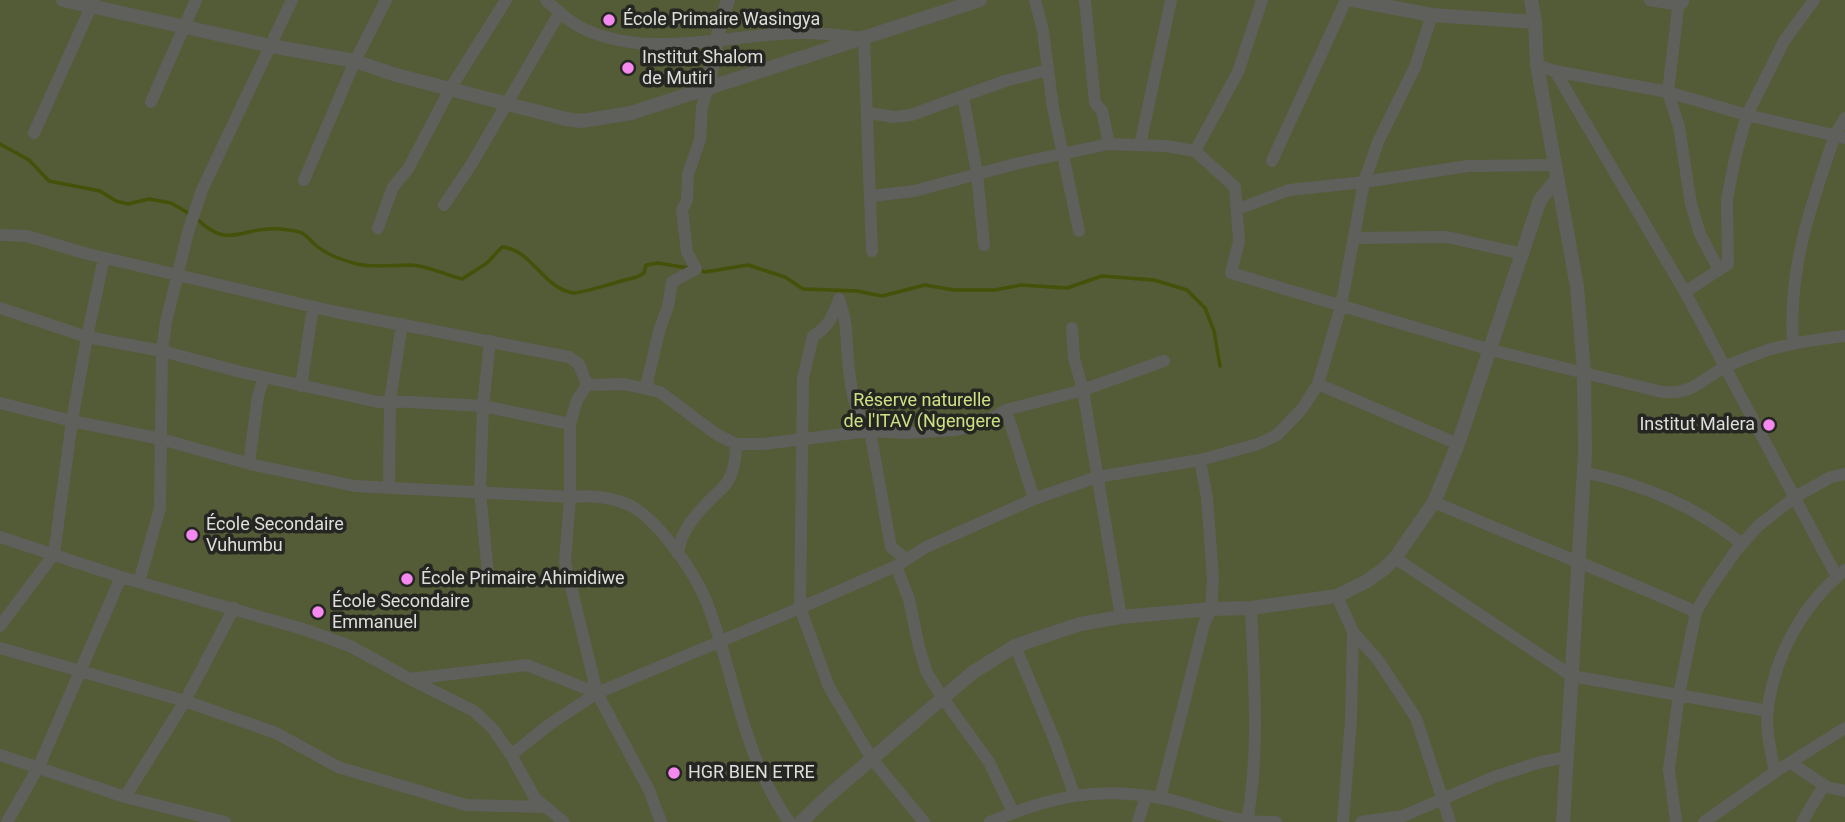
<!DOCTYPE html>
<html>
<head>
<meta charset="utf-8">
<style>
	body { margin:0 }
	canvas { display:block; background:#2f302c }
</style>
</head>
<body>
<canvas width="1845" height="822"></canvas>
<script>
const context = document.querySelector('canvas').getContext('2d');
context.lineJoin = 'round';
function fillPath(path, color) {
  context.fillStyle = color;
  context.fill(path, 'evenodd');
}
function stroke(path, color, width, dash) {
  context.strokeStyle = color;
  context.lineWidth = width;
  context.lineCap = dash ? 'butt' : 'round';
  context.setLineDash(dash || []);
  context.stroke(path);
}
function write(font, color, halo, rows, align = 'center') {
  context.font = font + ' Roboto,sans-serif';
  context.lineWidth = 7;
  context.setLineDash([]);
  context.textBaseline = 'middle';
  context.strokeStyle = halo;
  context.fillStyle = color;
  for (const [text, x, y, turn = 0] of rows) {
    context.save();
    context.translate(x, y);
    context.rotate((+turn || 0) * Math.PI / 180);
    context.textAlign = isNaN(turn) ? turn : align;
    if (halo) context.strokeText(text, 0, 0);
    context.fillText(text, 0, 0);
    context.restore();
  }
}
fillPath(new Path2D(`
	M 0,0 L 1845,0 L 1845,822 L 0,822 Z`), '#535c36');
stroke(new Path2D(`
	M 0,144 L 29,160 L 49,181 L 100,191 L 116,201 L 128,204 L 149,199 L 171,203 L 190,214
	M 196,218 C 230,252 242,225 280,229 C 286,230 296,230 302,233 C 308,236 312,243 318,247 C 328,255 345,261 357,264 C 374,268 393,265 411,265 C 429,266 445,275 462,279 L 487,263 L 502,247 C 532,249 543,289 574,293 C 578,294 627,279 637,277 L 644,273 L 646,265 L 658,263 L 688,268
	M 699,270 L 705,272 L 748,265 L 785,277 L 803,289 L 857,291 L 882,296 L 925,285 L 954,290 L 995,290 L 1021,285 L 1067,288 L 1102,276 L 1154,280 L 1187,290 L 1205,308 L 1214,331 L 1220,366`), '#455009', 3.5);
stroke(new Path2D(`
	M 546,0 C 556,10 567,20 580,27 C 647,61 728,34 799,33 C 820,32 843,36 864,38 L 872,251
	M 1035,0 L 1043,31 L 1053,108 L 1079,231
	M 1085,0 L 1095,103 L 1102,111 L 1109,144
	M 1650,0 L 1678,5 L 1683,2
	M 1679,0 L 1668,92 L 1679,127 L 1691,204 L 1700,234 L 1719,270
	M 1537,65 L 1555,71 L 1668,92 L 1747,115 L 1845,138
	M 1555,71 L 1685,292 L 1837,577
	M 963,96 L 1005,81 L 1048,70
	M 151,102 L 196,0
	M 868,113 L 894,117 L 911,115 L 963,96 L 977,173 L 984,245
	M 34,133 L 94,0
	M 1140,145 L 1171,0
	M 1195,151 L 1238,72 L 1262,0
	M 1272,161 L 1346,0
	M 304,180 L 355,61 L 386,0
	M 871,196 L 914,191 L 1019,163 L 1109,144 L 1166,146 L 1195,151 L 1235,187 L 1239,241 L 1231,273 L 1491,350 L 1662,392 C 1692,395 1701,380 1725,367 C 1737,361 1752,356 1765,351 C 1791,343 1818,339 1845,336
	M 444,205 L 471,165 L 560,12
	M 1238,209 L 1289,190 L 1364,182 L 1468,166 L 1555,165
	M 378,228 L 393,187 L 408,169 L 450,89 L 506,0
	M 0,235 L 27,236 L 84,253 L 331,311 L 569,357 L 579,364 L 587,385
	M 1354,238 L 1447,237 L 1523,254
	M 1685,292 L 1728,264 L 1727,199 L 1736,154 L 1747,115 L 1784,41 L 1814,0
	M 839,299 C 842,309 846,320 846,331 C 848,358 849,411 870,431 L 891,547 L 906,559
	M 839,300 C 833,315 828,328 813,336 L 803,378 L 800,608 L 829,687 L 872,759 L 924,822
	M 0,308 L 87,337 L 162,351 L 241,372 L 378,402 L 390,401 L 483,406 L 570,424
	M 1072,328 L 1074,358 L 1083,390 L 1121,617
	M 1793,343 C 1788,267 1811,206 1835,135 L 1845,118
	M 1318,384 L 1458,444
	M 587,385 L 624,384 L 660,392 L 716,434 L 736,444 L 762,444 L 870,431 L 905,433 L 956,430 L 980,424 L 1006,410 L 1083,390 L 1164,361
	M 587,385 L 577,400 L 570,424 L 570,497 L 565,562 L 597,693 L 649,790 L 661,822
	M 301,386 L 313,307
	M 650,389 L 647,382 L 660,328 L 668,306 L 672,282 L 696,269 L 687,252 L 682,210 L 687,200 L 688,174 L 700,140 L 702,107 L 708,88
	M 0,403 L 72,421 L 161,439 L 254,465 L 355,486 L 570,497 C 590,495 608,496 627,504 C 657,517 695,573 707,603 C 726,651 735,703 753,751 C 762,776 774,800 789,822
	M 1006,410 L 1034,499
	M 249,463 L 258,396 L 264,377
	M 1584,472 C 1644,485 1694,505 1742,544
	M 389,487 L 390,401 L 402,324
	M 1434,502 C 1521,540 1610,573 1696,612
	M 0,537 L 121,577 L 303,629 L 350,646 L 410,679 L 474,711 L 493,729 L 511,755 L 535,798 L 564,822
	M 678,554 C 680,531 697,513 712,498 C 717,493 724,488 728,481 C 735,469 736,457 736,444
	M 1395,558 L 1572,676 L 1768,711
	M 896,566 L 909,599 L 919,647 L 927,673 L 942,697 L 989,762 L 1013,812
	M 488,574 L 480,492 L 483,406 L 490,341
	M 139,582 L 160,508 L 162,351 L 166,322 L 188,232 L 202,190 L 292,0
	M 1337,596 L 1353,632 L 1378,660 L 1416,718 L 1450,822
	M 0,626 L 54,554 L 72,421 L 87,337 L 104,258
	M 1015,646 L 1055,741 L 1074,794
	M 0,648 L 185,701 L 276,733 L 338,767 L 466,805 L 544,807
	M 410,679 L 527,665 L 597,693
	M 0,755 L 125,797 L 225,822
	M 511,755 L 550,724 L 597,693 L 800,608 L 896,566 L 926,547 L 1034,499 L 1097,477 L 1200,460 L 1258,444 L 1277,435 L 1302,409 L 1318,384 L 1341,306 L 1364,182 L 1378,142 L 1415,67 L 1432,15
	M 1791,763 L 1827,787 L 1845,791
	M 1775,772 C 1771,752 1765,729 1768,708 C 1775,655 1803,604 1845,570
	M 125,797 L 185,701 L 234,608
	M 1160,798 L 1204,624 L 1211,609 L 1213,579 L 1207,498 L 1200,460
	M 7,822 L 39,766 L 121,577
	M 990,822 C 1050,797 1095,786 1161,798 C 1190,803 1219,817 1249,821 C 1258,822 1267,822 1276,822
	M 1138,822 L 1146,796
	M 1247,822 C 1260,752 1254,679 1251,608
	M 1343,822 L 1351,720 L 1353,632
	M 1361,822 L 1403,816 L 1494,777 L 1541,762 L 1568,757
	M 1676,822 L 1669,769 L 1679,694 L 1696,612 L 1708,591 L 1735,552 L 1758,526 L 1795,497 L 1831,477 L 1845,474
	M 1704,822 L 1775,772 L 1845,728
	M 1802,822 L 1824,785`), '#5f605c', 12);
stroke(new Path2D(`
	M 63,0 L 271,46 L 355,61 L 396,75 L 566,119 L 582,121 L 631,113 L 980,0
	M 1353,0 L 1432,15 L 1535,22
	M 1531,0 L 1535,22 L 1537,65 L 1577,287 L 1584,371 L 1585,452 L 1563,822
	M 708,88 L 719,29 L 728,0
	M 801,822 L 826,798 L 972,673 L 1015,646 L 1080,624 L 1121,617 L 1211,609 L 1251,608 L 1337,596 L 1367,581 L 1384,569 L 1395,558 L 1434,502 L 1458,444 L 1540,200 L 1557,179`), '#5f605c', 14);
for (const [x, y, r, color] of [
	[609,20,7,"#f589ef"],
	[628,68,7,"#f589ef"],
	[1769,425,7,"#f589ef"],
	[192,535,7,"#f589ef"],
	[407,579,7,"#f589ef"],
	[318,612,7,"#f589ef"],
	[674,773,7,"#f589ef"]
]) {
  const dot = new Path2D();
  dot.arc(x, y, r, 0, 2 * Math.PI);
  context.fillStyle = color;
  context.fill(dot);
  stroke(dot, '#252622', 2.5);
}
write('18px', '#dedfdc', '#252622', [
	["École Primaire Wasingya",623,20],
	["Institut Shalom",642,58],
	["de Mutiri",642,79],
	["Institut Malera",1755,425,"right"],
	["École Secondaire",206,525],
	["Vuhumbu",206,546],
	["École Primaire Ahimidiwe",421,579],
	["École Secondaire",332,602],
	["Emmanuel",332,623],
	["HGR BIEN ETRE",688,773]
], 'left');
write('18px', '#cde184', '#252622', [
	["Réserve naturelle",922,401],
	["de l'ITAV (Ngengere",922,422]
]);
</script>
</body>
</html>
